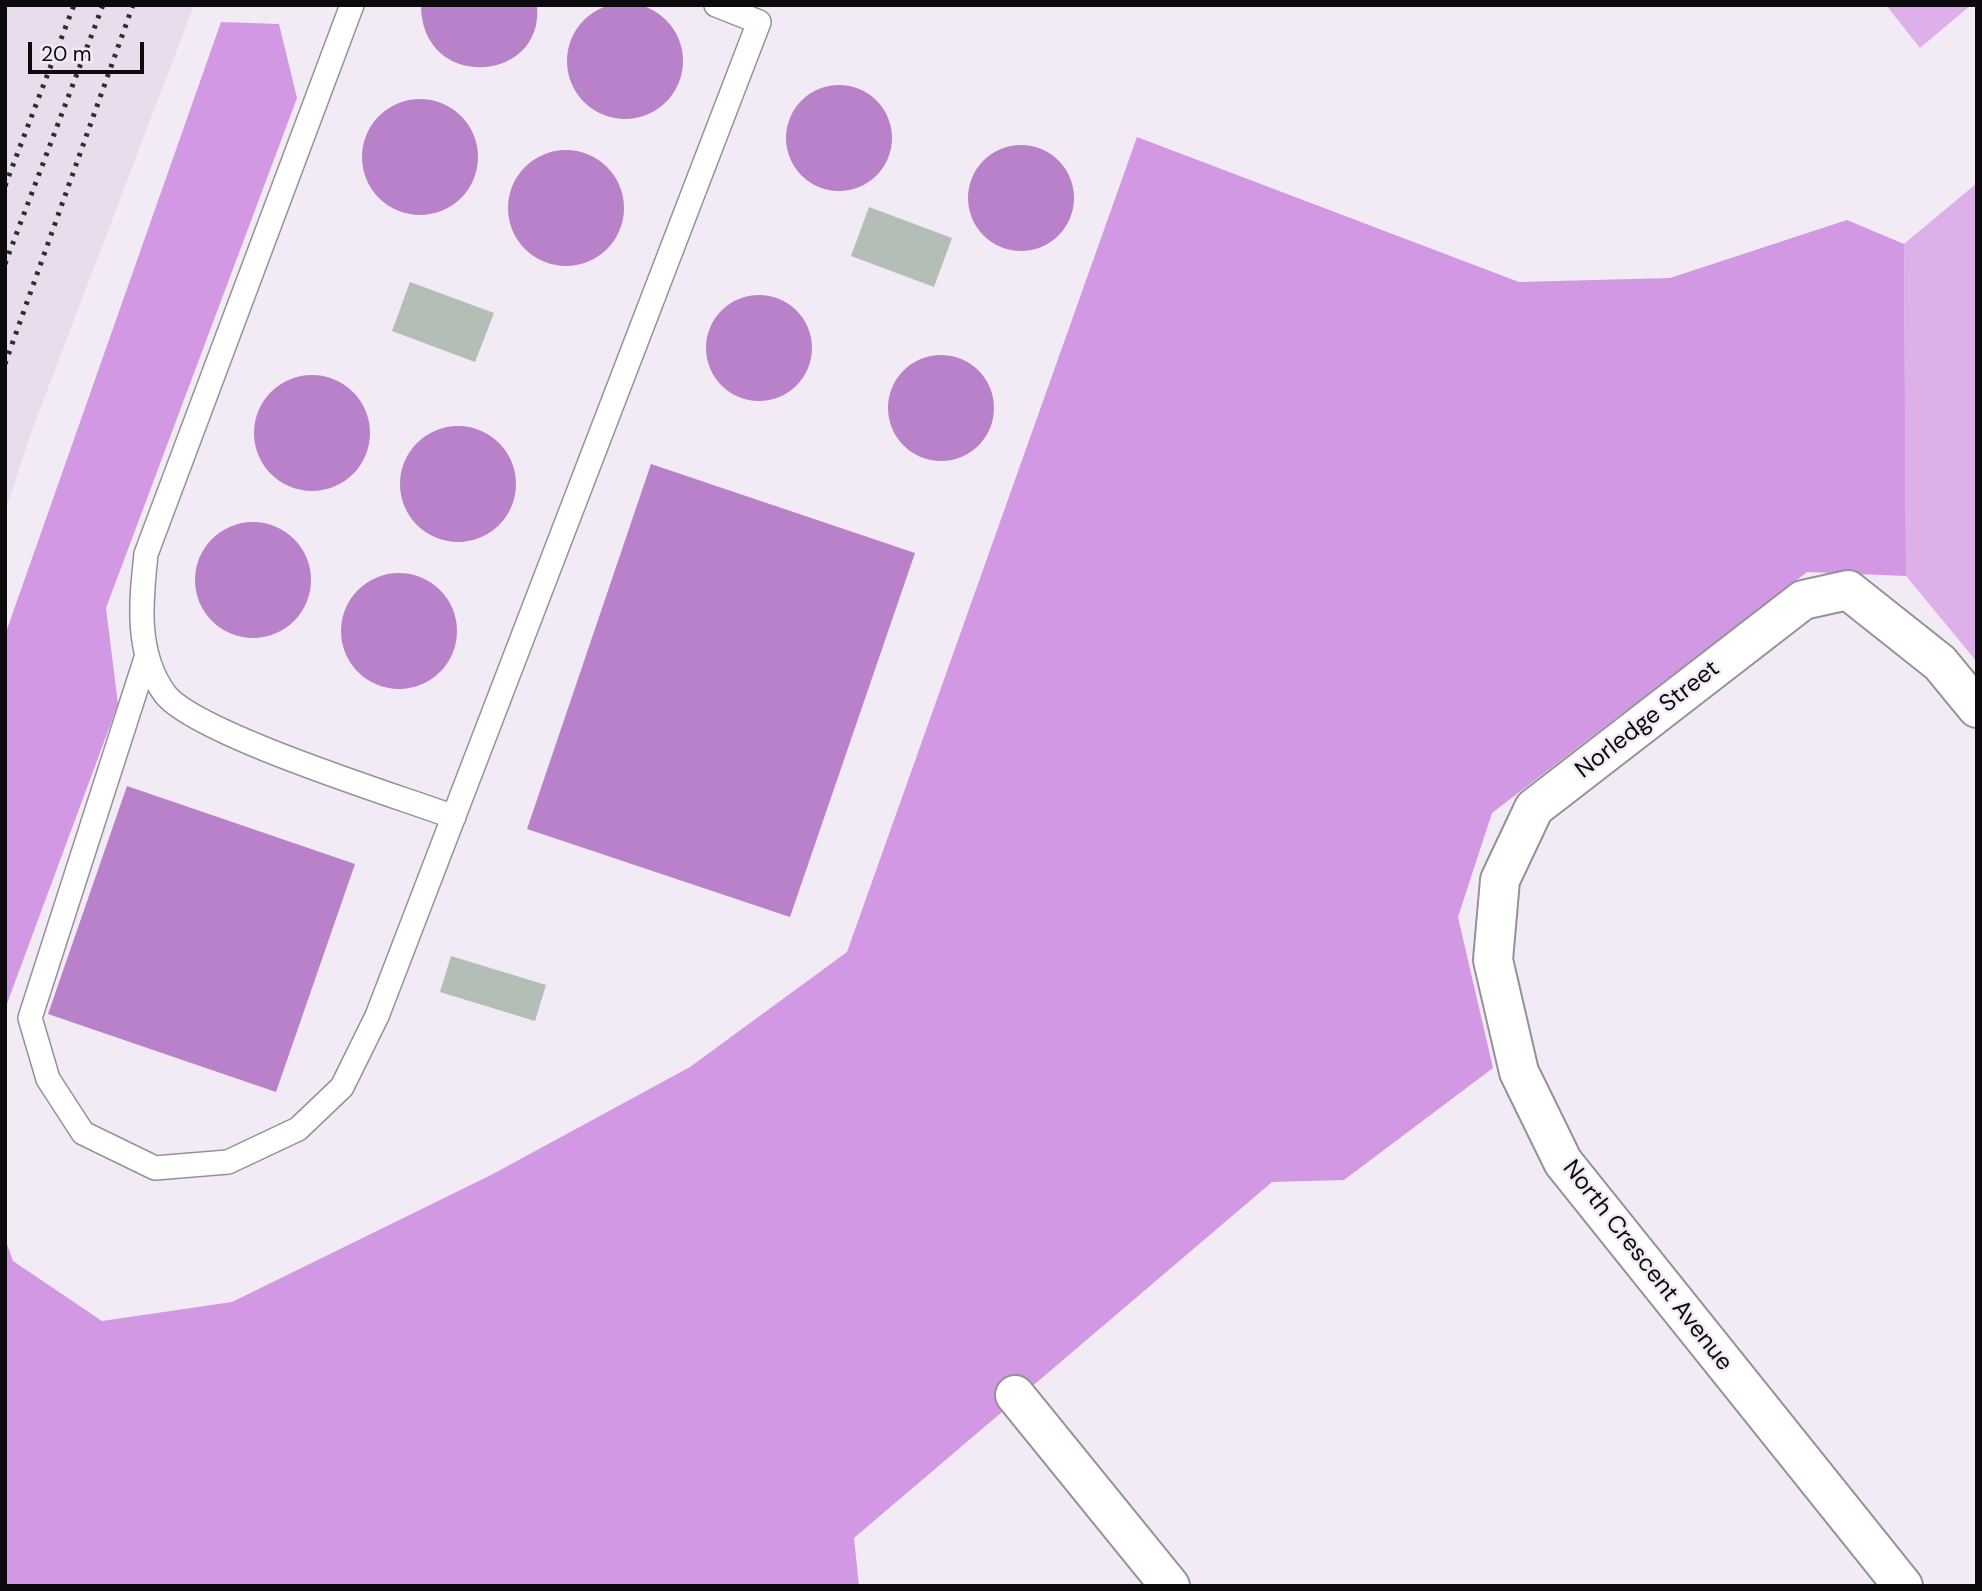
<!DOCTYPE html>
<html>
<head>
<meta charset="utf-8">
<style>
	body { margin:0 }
	#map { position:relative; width:1982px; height:1591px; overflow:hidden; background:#f2eaf4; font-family:"DM Sans",sans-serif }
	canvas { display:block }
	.frame { position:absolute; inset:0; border:7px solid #0d0a0e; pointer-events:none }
	.scale { position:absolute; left:28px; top:42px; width:116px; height:32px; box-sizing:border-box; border:4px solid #0d0a0e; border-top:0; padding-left:9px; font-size:21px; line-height:24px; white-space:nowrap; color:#0d0a0e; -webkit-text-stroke:5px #f2eaf4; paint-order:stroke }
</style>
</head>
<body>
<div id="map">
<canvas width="1982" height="1591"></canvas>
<div class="frame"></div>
<div class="scale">20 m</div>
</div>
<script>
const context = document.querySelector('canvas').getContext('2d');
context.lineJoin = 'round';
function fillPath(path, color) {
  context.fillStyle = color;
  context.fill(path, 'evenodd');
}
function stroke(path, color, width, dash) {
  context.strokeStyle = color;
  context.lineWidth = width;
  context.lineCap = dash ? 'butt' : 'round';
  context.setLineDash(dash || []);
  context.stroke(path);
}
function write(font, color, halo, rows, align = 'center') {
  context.font = font + ' "DM Sans",sans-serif';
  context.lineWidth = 5;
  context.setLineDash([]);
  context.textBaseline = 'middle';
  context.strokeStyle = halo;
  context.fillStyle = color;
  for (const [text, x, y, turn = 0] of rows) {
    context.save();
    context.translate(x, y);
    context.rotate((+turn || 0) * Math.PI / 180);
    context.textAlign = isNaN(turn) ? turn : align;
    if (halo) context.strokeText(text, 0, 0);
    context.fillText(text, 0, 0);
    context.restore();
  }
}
fillPath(new Path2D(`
	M 5,5 L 194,5 L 32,430 L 5,512 Z`), '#e9dded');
fillPath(new Path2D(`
	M 1886,5 L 1971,5 L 1920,48 Z
	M 1977,183 L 1977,662 L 1906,576 L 1904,244 Z`), '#ddb0ea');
fillPath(new Path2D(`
	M 221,22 L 279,24 L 297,98 L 106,608 L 118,704 L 5,1009 L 5,635 Z
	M 1137,137 L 1519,282 L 1670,278 L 1847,220 L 1904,244 L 1906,576 L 1807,572 L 1492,813 L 1458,917 L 1493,1068 L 1344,1180 L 1272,1182 L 854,1538 L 859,1586 L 5,1586 L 5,1239 L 13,1261 L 102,1321 L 232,1302 L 491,1175 L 690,1067 L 847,952 Z`), '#d298e3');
fillPath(new Path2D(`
	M567 61a58 58 0 1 1 116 0a58 58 0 1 1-116 0Z
	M 421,5 L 537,5 C 545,84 421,92 421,5 Z
	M786 138a53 53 0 1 1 106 0a53 53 0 1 1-106 0Z
	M362 157a58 58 0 1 1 116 0a58 58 0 1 1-116 0Z
	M968 198a53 53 0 1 1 106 0a53 53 0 1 1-106 0Z
	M508 208a58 58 0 1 1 116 0a58 58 0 1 1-116 0Z
	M706 348a53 53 0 1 1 106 0a53 53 0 1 1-106 0Z
	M888 408a53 53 0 1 1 106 0a53 53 0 1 1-106 0Z
	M254 433a58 58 0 1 1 116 0a58 58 0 1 1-116 0Z
	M400 484a58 58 0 1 1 116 0a58 58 0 1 1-116 0Z
	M 651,464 L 915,553 L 790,917 L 527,829 Z
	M195 580a58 58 0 1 1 116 0a58 58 0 1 1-116 0Z
	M341 631a58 58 0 1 1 116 0a58 58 0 1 1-116 0Z
	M 127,786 L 355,864 L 276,1092 L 48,1014 Z`), '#b981ca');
fillPath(new Path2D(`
	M 869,207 L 952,238 L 934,287 L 851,256 Z
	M 410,282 L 494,313 L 475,362 L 392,331 Z
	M 451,956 L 546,985 L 535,1021 L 440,992 Z`), '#b3beb6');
const service = new Path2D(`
	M 352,5 L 146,554 C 141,601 135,653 165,694 C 196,734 397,796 454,817
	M 147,655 L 30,1018 L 48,1079 L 83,1133 L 155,1168 L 228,1162 L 298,1129 L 342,1087 L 377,1016 L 759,22 L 716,5`);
const minor = new Path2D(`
	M 1015,1395 L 1170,1586
	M 1903,1586 L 1563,1162 L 1519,1072 L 1493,960 L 1500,880 L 1534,808 L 1803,600 L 1848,590 L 1940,663 L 1977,708`);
stroke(service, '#979099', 26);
stroke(minor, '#979099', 42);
stroke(service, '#fff', 23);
stroke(minor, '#fff', 38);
stroke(new Path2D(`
	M 5,186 L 74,5
	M 5,264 L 103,5
	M 5,364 L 133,5`), '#302c31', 5, [3.5, 7]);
write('24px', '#0d0a0e', '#f2eaf4', [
	["Norledge Street",1648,720,-38],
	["North Crescent Avenue",1647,1266,52]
]);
</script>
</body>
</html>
